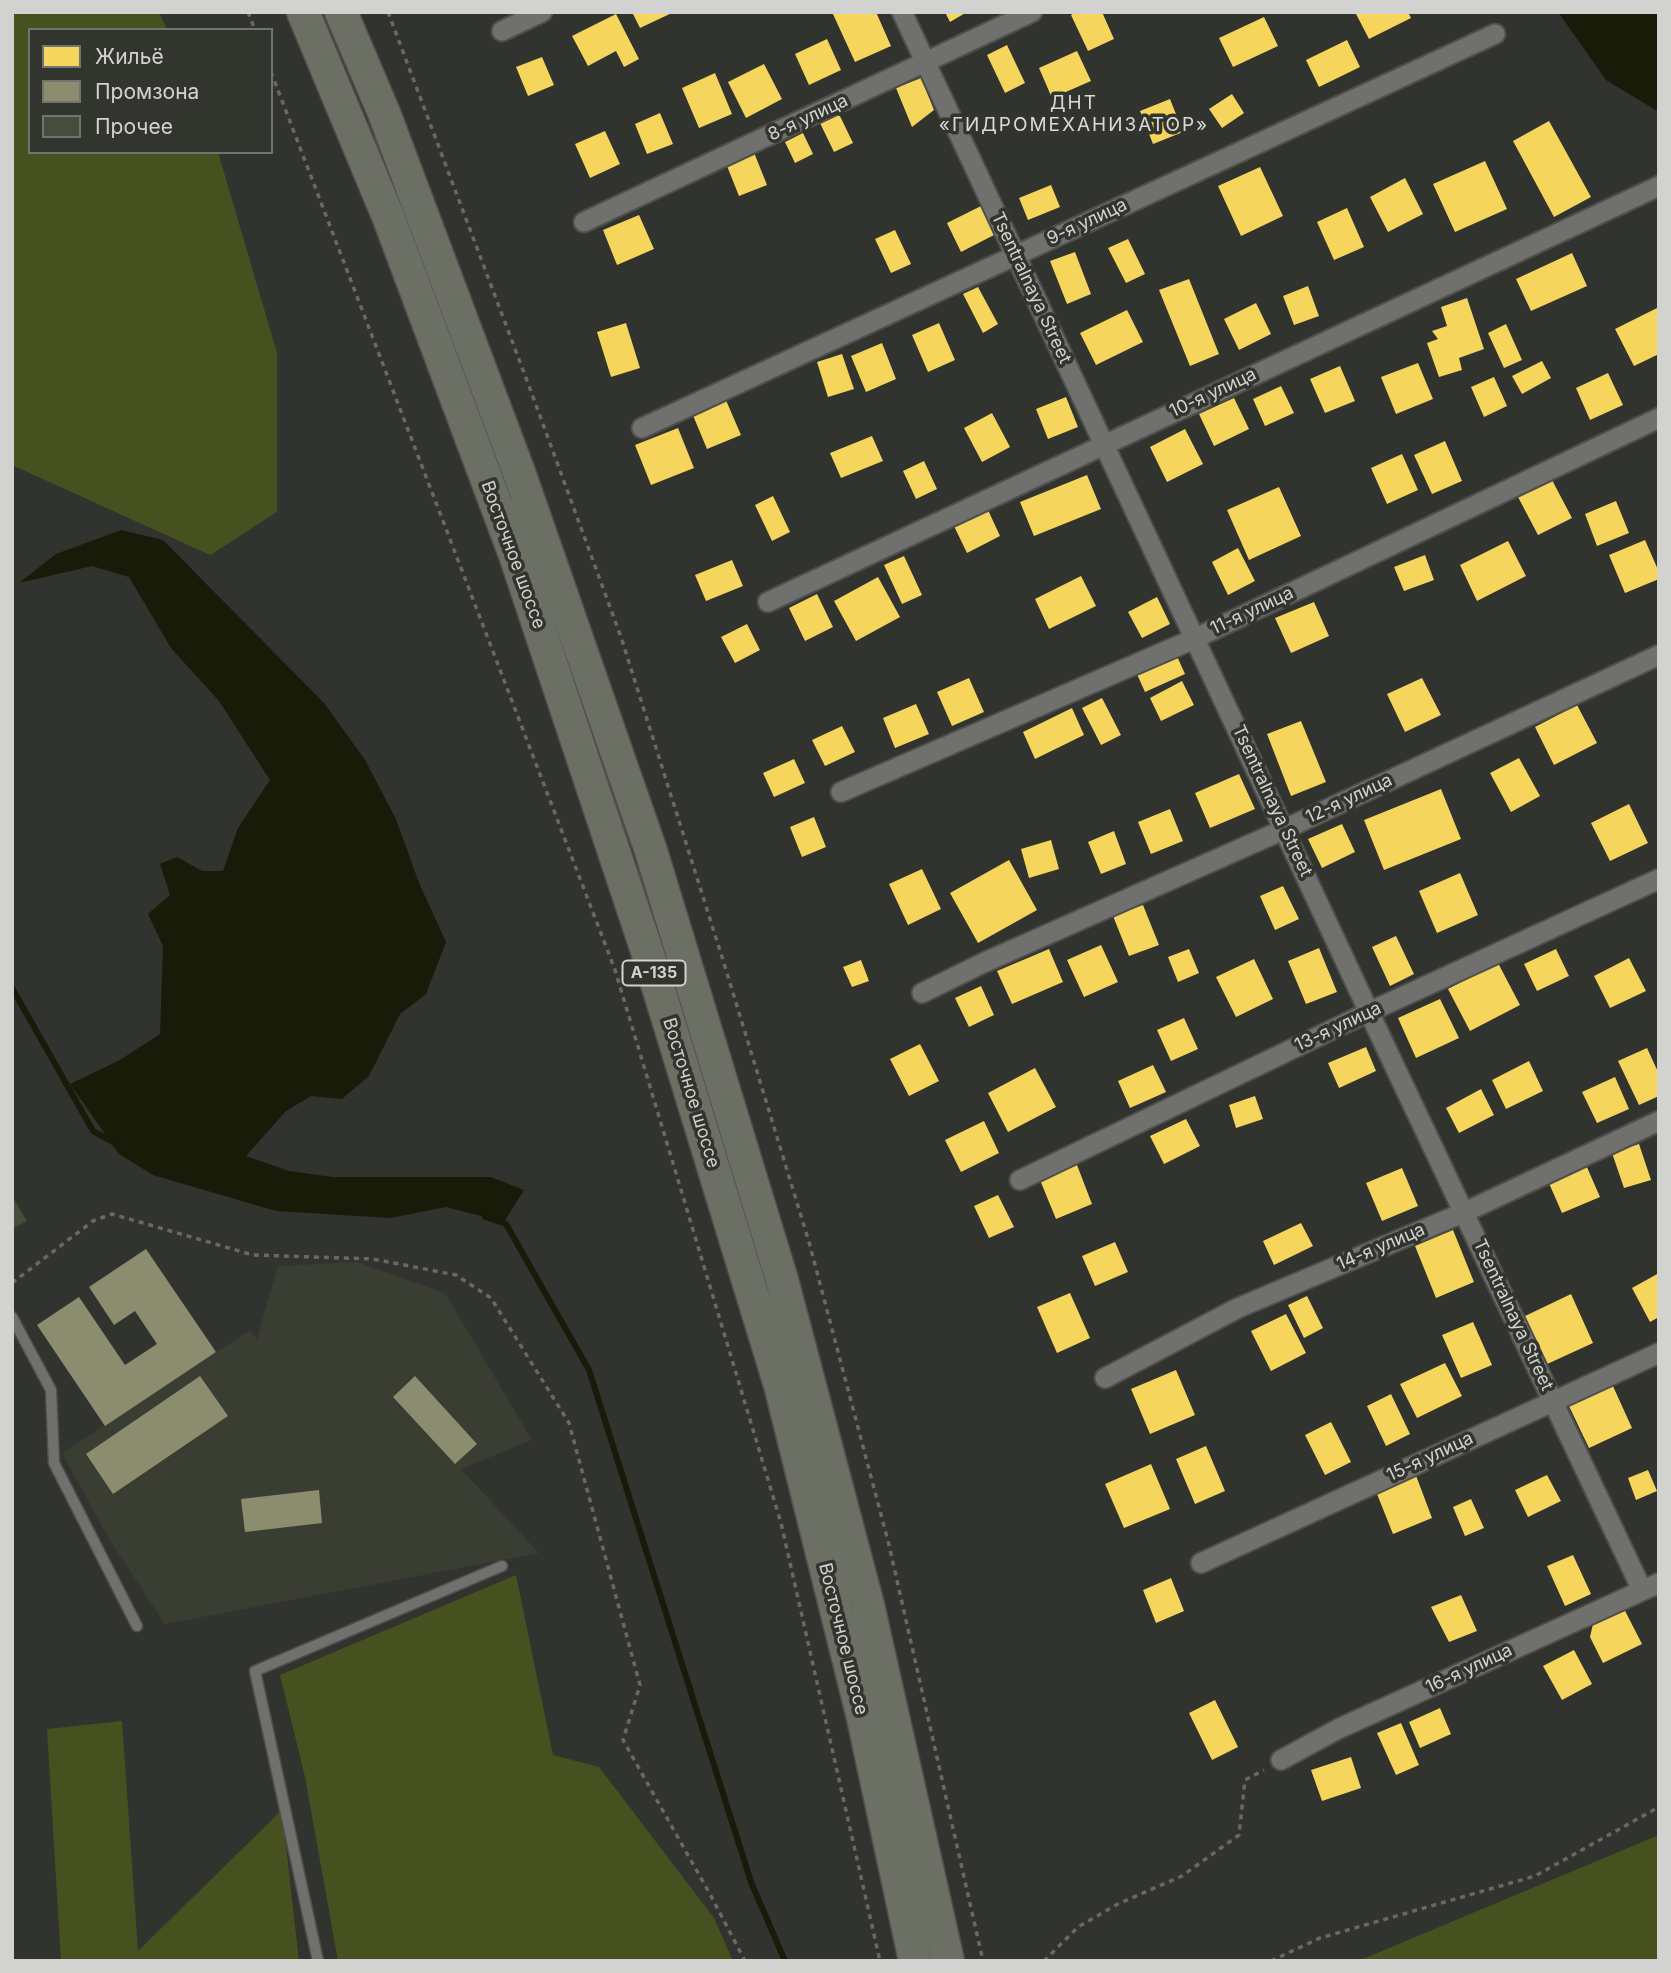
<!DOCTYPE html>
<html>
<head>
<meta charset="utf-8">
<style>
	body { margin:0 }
	#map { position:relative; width:1671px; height:1973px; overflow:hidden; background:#31332f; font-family:Inter,sans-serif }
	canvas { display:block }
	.frame { position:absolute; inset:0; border:14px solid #d2d3d0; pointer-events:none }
	.legend { position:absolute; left:28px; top:28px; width:245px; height:126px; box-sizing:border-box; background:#32342e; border:2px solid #72746f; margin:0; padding:9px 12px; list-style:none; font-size:21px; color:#d2d3d0 }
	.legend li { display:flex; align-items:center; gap:14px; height:35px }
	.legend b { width:35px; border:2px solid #72746f }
</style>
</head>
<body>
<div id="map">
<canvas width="1671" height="1973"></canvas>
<div class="frame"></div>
<ul class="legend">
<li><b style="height:19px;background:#f6d55c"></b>Жильё</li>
<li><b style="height:19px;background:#8c8c6e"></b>Промзона</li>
<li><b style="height:19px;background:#484c3d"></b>Прочее</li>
</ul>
</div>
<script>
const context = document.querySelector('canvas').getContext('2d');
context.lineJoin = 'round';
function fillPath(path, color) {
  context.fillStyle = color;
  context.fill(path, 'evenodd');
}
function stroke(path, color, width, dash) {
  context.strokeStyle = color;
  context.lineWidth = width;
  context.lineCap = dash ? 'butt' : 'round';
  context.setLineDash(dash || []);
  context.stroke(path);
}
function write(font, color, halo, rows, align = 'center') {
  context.font = font + ' Inter,sans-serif';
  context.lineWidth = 7;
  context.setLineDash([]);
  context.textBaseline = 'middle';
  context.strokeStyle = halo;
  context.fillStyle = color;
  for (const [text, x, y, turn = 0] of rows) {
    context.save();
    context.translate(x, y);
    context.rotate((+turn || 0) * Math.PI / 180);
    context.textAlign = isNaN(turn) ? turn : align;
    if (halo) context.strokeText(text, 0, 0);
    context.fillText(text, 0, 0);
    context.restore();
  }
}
fillPath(new Path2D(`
	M 357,1262 L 445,1293 L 532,1440 L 461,1469 L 539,1553 L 165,1624 L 109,1539 L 62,1453 L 249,1331 L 257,1339 L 278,1266 Z`), '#3a3d32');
fillPath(new Path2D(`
	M 12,12 L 159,12 L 167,30 L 30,30 L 30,152 L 218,152 L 277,353 L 277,512 L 210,555 L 12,465 Z
	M 516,1575 L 553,1755 L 599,1767 L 714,1918 L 733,1961 L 338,1961 L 305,1777 L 280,1675 Z
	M 122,1721 L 138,1951 L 282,1810 L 299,1961 L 61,1961 L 47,1729 Z
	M 1659,1835 L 1659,1961 L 1358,1961 Z`), '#46511f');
fillPath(new Path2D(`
	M 1558,12 L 1659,12 L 1659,112 L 1606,80 Z
	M 121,530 L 163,540 L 324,703 L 365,760 L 396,819 L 419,883 L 446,942 L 426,994 L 400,1014 L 369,1076 L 342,1099 L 311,1096 L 286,1111 L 246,1156 L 289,1171 L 333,1177 L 491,1177 L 524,1190 L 504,1222 L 446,1207 L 390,1218 L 276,1211 L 153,1175 L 119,1154 L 70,1084 L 120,1060 L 160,1034 L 163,946 L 148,914 L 170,895 L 160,864 L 177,857 L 202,871 L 223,871 L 238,828 L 270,780 L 219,701 L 171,648 L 129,577 L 92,566 L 19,583 L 56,554 Z`), '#171b08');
fillPath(new Path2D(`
	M 632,12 L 674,12 L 640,28 Z
	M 832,12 L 876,12 L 891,46 L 855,62 Z
	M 945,12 L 967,12 L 950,22 Z
	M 1076,12 L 1102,12 L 1114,39 L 1088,51 L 1071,15 Z
	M 1355,12 L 1408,12 L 1411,18 L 1369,39 Z
	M 616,14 L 639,59 L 624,67 L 616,51 L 588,66 L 572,36 Z
	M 1264,17 L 1278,46 L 1233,67 L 1219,38 Z
	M 827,39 L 841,70 L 809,85 L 795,54 Z
	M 1347,40 L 1360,67 L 1319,87 L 1306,60 Z
	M 1007,45 L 1025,83 L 1005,93 L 987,55 Z
	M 1077,51 L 1091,81 L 1052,98 L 1039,68 Z
	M 542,57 L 554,85 L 528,96 L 516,67 Z
	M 764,64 L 782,99 L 746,118 L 728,82 Z
	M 715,73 L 732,114 L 699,128 L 682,88 Z
	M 921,78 L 934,110 L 912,127 L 896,88 Z
	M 1232,94 L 1244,113 L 1222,128 L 1209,109 Z
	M 1170,99 L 1183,132 L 1153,144 L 1140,111 Z
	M 660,113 L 673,144 L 647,154 L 635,124 Z
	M 839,114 L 853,143 L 834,152 L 820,123 Z
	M 1549,121 L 1591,197 L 1554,217 L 1513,141 Z
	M 605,131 L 620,164 L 590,178 L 575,144 Z
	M 803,133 L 813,154 L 795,163 L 785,142 Z
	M 753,150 L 767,185 L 739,196 L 725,161 Z
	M 1485,161 L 1507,209 L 1455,232 L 1433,184 Z
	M 1260,167 L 1283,216 L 1241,236 L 1218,186 Z
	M 1405,178 L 1423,214 L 1388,232 L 1370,197 Z
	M 1051,185 L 1060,207 L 1028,220 L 1019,198 Z
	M 981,206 L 994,235 L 961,252 L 947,223 Z
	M 1347,208 L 1364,247 L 1334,260 L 1317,222 Z
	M 639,215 L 654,249 L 617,265 L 603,230 Z
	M 895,230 L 911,264 L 891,273 L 875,239 Z
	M 1128,239 L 1145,274 L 1126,283 L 1108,248 Z
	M 1075,252 L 1091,294 L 1067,304 L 1050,261 Z
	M 1572,253 L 1587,286 L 1531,311 L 1516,279 Z
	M 1189,279 L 1219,354 L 1190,366 L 1159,290 Z
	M 1308,286 L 1319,316 L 1294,325 L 1283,296 Z
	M 978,287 L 998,324 L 983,333 L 963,294 Z
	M 1467,298 L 1484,349 L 1459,358 L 1462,370 L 1439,377 L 1427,343 L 1438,339 L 1432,331 L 1447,326 L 1441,307 Z
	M 1256,303 L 1271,334 L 1239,350 L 1224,319 Z
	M 1659,307 L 1659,354 L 1634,366 L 1615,329 Z
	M 1127,310 L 1143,342 L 1096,365 L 1080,333 Z
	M 626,323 L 640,368 L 611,377 L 597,332 Z
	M 939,323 L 955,360 L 928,372 L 912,335 Z
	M 1506,324 L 1522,360 L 1504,368 L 1488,333 Z
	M 882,343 L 896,379 L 866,392 L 851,356 Z
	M 842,354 L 854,389 L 828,397 L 817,362 Z
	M 1542,361 L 1551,378 L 1522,394 L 1512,376 Z
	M 1418,363 L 1433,399 L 1396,414 L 1381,377 Z
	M 1340,366 L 1355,401 L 1325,413 L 1310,379 Z
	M 1608,373 L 1623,405 L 1590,420 L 1576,388 Z
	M 1494,377 L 1507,406 L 1484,417 L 1471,387 Z
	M 1281,386 L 1294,413 L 1265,426 L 1253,399 Z
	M 1066,397 L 1078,427 L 1048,439 L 1036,409 Z
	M 725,398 L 741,435 L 707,449 L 692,413 Z
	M 1234,398 L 1249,429 L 1214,446 L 1199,414 Z
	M 992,413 L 1010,447 L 982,462 L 964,428 Z
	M 678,428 L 694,468 L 651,485 L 635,445 Z
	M 1185,429 L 1203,464 L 1167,482 L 1150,447 Z
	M 872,436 L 883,461 L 841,478 L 830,453 Z
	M 1445,441 L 1462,481 L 1432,494 L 1414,455 Z
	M 1402,454 L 1418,490 L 1387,504 L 1371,468 Z
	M 924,461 L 937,489 L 916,499 L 903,471 Z
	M 1087,475 L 1101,509 L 1034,536 L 1020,502 Z
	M 1552,480 L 1572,518 L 1538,535 L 1518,497 Z
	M 1279,487 L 1301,536 L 1249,560 L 1227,510 Z
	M 773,496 L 790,532 L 772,541 L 755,505 Z
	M 1616,501 L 1629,533 L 1597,546 L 1585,514 Z
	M 988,510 L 1000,536 L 967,553 L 954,526 Z
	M 1645,540 L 1659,572 L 1659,579 L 1625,593 L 1609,555 Z
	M 1508,541 L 1526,576 L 1477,601 L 1460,565 Z
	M 1238,548 L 1255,581 L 1228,595 L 1212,562 Z
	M 1425,555 L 1434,580 L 1404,591 L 1394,567 Z
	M 904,556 L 922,595 L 902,604 L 884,565 Z
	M 732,560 L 743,586 L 706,601 L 695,575 Z
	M 1081,576 L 1096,606 L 1049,629 L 1035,599 Z
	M 878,577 L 900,617 L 856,641 L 834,601 Z
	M 817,594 L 833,627 L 805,641 L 789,608 Z
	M 1157,597 L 1170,624 L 1142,638 L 1128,612 Z
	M 1314,602 L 1329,636 L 1291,653 L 1275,618 Z
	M 747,624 L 760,650 L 735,663 L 721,637 Z
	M 1176,654 L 1185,674 L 1145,692 L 1136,672 Z
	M 969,678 L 984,712 L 952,726 L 937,692 Z
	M 1422,678 L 1441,715 L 1405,732 L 1387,694 Z
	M 1182,681 L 1194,705 L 1161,721 L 1150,698 Z
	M 1102,698 L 1121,735 L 1101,745 L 1082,708 Z
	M 916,704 L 929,734 L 895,748 L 883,718 Z
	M 1577,705 L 1597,743 L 1554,765 L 1535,727 Z
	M 1072,708 L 1084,735 L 1035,759 L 1023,732 Z
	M 1301,721 L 1326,782 L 1291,796 L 1267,734 Z
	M 842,726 L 855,752 L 825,766 L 812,740 Z
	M 1519,758 L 1540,796 L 1511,812 L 1490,773 Z
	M 794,759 L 805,783 L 774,797 L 763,773 Z
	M 1239,774 L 1255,809 L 1210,828 L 1195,793 Z
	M 1441,789 L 1461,839 L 1384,870 L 1364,820 Z
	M 1629,804 L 1648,843 L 1610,861 L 1591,823 Z
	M 1170,809 L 1183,841 L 1151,854 L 1138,822 Z
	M 814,817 L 826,847 L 802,857 L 790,827 Z
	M 1342,824 L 1355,852 L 1322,868 L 1308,839 Z
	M 1114,831 L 1126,864 L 1101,874 L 1088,842 Z
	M 1051,840 L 1059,869 L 1029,878 L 1021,849 Z
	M 1009,860 L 1037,910 L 978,943 L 950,893 Z
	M 922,869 L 941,909 L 908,925 L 889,884 Z
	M 1460,873 L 1478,915 L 1437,933 L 1419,891 Z
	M 1283,886 L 1299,919 L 1275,930 L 1260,896 Z
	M 1143,905 L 1159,945 L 1129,956 L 1113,916 Z
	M 1396,936 L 1414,974 L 1390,986 L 1372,947 Z
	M 1101,945 L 1118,982 L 1084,997 L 1067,960 Z
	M 1319,948 L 1337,992 L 1306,1004 L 1288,961 Z
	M 1049,949 L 1063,982 L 1012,1004 L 997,971 Z
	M 1189,949 L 1199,973 L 1178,982 L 1168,957 Z
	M 1556,949 L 1569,976 L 1537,991 L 1524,964 Z
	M 1629,958 L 1646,991 L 1610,1008 L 1594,976 Z
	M 1254,959 L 1273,999 L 1236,1017 L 1216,977 Z
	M 861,960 L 869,981 L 852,987 L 843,967 Z
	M 1498,963 L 1520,1005 L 1470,1031 L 1448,989 Z
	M 981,986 L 994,1015 L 969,1027 L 955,998 Z
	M 1440,999 L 1459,1038 L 1416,1058 L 1398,1018 Z
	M 1184,1018 L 1198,1049 L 1171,1061 L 1157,1030 Z
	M 920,1044 L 939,1081 L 909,1096 L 890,1059 Z
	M 1366,1047 L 1376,1071 L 1339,1088 L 1328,1063 Z
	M 1647,1048 L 1659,1074 L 1659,1096 L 1639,1105 L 1618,1061 Z
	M 1529,1061 L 1543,1091 L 1506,1109 L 1492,1080 Z
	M 1153,1065 L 1166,1092 L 1130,1108 L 1118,1081 Z
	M 1035,1068 L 1056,1107 L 1008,1132 L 988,1093 Z
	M 1615,1077 L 1629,1109 L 1597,1123 L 1582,1092 Z
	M 1481,1089 L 1494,1115 L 1459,1133 L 1446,1108 Z
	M 1255,1096 L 1263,1119 L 1236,1128 L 1229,1105 Z
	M 1186,1119 L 1200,1146 L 1164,1164 L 1150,1136 Z
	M 984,1121 L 999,1153 L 961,1172 L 945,1140 Z
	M 1639,1144 L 1651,1180 L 1624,1188 L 1612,1153 Z
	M 1077,1165 L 1092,1204 L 1056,1219 L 1040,1180 Z
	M 1586,1165 L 1600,1197 L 1562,1213 L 1548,1181 Z
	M 1402,1168 L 1418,1206 L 1382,1221 L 1366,1183 Z
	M 998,1195 L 1014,1227 L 989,1238 L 974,1206 Z
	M 1301,1223 L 1313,1246 L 1274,1265 L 1263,1241 Z
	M 1453,1230 L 1474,1282 L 1436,1298 L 1415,1246 Z
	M 1115,1242 L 1128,1272 L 1095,1286 L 1082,1256 Z
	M 1659,1273 L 1659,1317 L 1650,1322 L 1632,1288 Z
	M 1070,1293 L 1090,1338 L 1057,1353 L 1037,1307 Z
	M 1571,1294 L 1593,1343 L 1545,1365 L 1523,1317 Z
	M 1307,1296 L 1323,1328 L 1304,1338 L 1288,1305 Z
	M 1286,1314 L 1306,1353 L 1271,1371 L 1251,1331 Z
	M 1473,1322 L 1492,1365 L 1461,1378 L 1442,1335 Z
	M 1445,1363 L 1462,1396 L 1417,1418 L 1400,1384 Z
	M 1176,1370 L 1195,1415 L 1150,1434 L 1131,1389 Z
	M 1612,1384 L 1632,1428 L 1589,1448 L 1568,1404 Z
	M 1391,1394 L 1410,1434 L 1386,1446 L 1367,1406 Z
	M 1331,1422 L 1351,1462 L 1325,1475 L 1305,1435 Z
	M 1206,1446 L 1225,1491 L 1195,1504 L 1176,1459 Z
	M 1151,1464 L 1170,1509 L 1124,1528 L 1105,1484 Z
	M 1648,1470 L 1657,1491 L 1636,1500 L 1628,1478 Z
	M 1415,1473 L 1432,1518 L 1393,1534 L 1375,1489 Z
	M 1547,1475 L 1561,1501 L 1528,1517 L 1515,1490 Z
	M 1471,1499 L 1484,1528 L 1465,1536 L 1453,1507 Z
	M 1573,1555 L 1591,1594 L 1565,1606 L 1547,1566 Z
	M 1171,1578 L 1184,1611 L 1156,1623 L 1143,1590 Z
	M 1461,1595 L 1477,1631 L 1449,1642 L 1431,1607 Z
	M 1619,1599 L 1642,1644 L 1603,1663 L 1590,1637 L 1596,1611 Z
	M 1574,1650 L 1592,1684 L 1562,1700 L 1543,1666 Z
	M 1215,1700 L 1238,1747 L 1212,1760 L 1189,1713 Z
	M 1440,1708 L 1451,1734 L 1420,1748 L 1409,1722 Z
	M 1401,1723 L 1419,1765 L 1396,1775 L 1377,1733 Z
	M 1351,1757 L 1361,1788 L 1322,1801 L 1311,1770 Z`), '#f6d55c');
fillPath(new Path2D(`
	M 146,1249 L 216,1352 L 105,1426 L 37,1325 L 79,1297 L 125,1365 L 157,1344 L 135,1311 L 114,1325 L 89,1287 Z
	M 200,1376 L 228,1416 L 113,1494 L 86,1454 Z
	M 415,1376 L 477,1444 L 455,1464 L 393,1397 Z
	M 319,1490 L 322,1523 L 245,1532 L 241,1499 Z`), '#8c8c6e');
stroke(new Path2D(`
	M 12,988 L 93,1131 L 113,1142
	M 485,1217 L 506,1224 L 589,1370 L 751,1882 L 785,1961`), '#171b08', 6);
fillPath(new Path2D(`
	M 12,1196 L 27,1221 L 12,1229 Z`), '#484c3d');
const service = new Path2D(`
	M 12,1317 L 51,1390 L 54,1463 L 137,1626
	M 318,1961 L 255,1671 L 502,1566`);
const minor = new Path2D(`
	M 902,12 L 1369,1012 L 1642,1590
	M 502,31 L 542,12
	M 584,222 L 1032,12
	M 642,428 L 1495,34
	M 768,602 L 1659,186
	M 841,792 L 1196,638 L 1659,418
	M 922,993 L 983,963 L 1285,829 L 1659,655
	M 1020,1180 L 1369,1012 L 1659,879
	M 1105,1378 L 1238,1308 L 1465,1212 L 1659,1121
	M 1201,1563 L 1659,1353
	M 1281,1760 L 1338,1729 L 1659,1583`);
const trunk = new Path2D(`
	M 303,12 L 388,216 L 515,555 L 647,951 L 780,1385 L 863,1718 L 915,1961
	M 341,12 L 384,113 L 520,475 L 651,851 L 782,1280 L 868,1605 L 948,1961`);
stroke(service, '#4e4f4c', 13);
stroke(minor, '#4e4f4c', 23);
stroke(trunk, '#4e4f4c', 35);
stroke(new Path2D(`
	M 248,12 L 255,30
	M 388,12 L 529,386 L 621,637 L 722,957 L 809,1242 L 889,1545 L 983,1961
	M 271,72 L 615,970 L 781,1523 L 880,1961
	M 12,1283 L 93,1221 L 112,1214 L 253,1255 L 373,1259 L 456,1275 L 491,1298 L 569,1423 L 640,1685 L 623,1740 L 711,1896 L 745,1961
	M 1044,1961 L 1078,1927 L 1118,1904 L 1182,1876 L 1239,1835 L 1245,1780 L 1264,1770
	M 1271,1961 L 1320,1938 L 1535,1876 L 1659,1807`), '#686967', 3.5, [5, 5]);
stroke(service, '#70716e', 10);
stroke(minor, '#70716e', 19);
stroke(trunk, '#6c7064', 32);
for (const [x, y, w] of [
	[654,973,63]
]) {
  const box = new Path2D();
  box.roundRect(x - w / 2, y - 12.5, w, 25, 5);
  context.fillStyle = '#32342e';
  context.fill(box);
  stroke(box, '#d2d3d0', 2);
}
write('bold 16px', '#d2d3d0', null, [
	["А-135",654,973]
]);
write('18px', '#d2d3d0', '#32342e', [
	["8-я улица",808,118,-25],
	["9-я улица",1087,222,-25],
	["Tsentralnaya Street",1031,288,65],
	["10-я улица",1213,393,-25],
	["Восточное шоссе",513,555,70],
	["11-я улица",1252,611,-25],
	["12-я улица",1349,799,-25],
	["Tsentralnaya Street",1272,801,65],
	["13-я улица",1338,1027,-25],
	["Восточное шоссе",691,1093,73],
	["14-я улица",1381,1247,-23],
	["Tsentralnaya Street",1513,1315,65],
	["15-я улица",1430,1457,-25],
	["Восточное шоссе",843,1639,76],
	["16-я улица",1469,1669,-25]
]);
context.letterSpacing = '2px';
write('19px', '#d8dad3', '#32342e', [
	["ДНТ",1074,103],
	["«ГИДРОМЕХАНИЗАТОР»",1074,125]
]);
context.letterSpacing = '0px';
</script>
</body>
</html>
